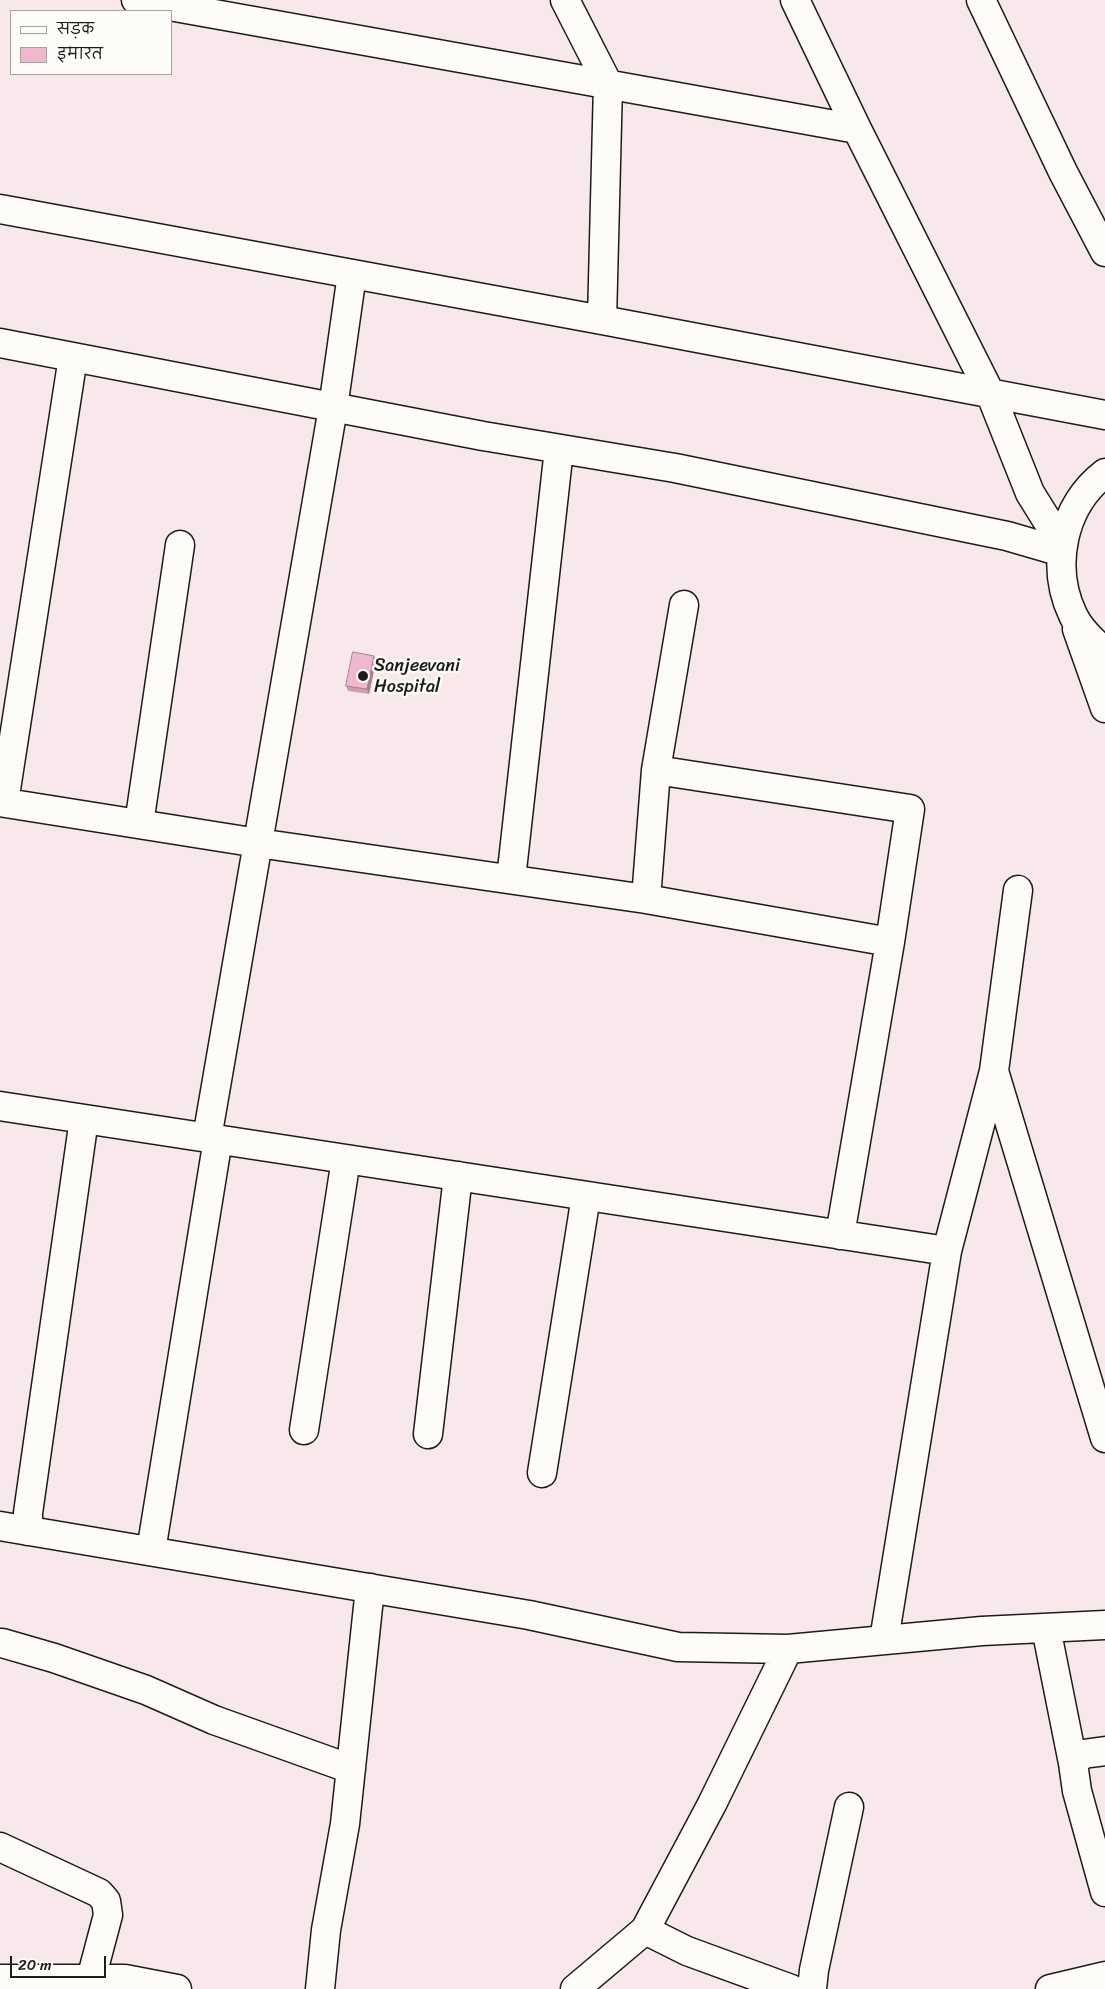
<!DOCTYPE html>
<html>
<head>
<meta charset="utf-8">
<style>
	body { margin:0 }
	#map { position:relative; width:1105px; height:1989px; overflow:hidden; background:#f9e8eb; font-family:Sriracha,"Playpen Sans Deva",sans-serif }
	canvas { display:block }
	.legend { position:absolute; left:10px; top:10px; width:162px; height:65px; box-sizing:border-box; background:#fdfcf7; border:1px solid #a3a29f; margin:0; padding:6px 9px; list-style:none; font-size:15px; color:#1c1c1c }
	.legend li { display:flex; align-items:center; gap:10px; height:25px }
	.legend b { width:25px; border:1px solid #a3a29f }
	.scale { position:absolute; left:10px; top:1956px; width:96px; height:22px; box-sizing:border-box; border:2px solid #1c1c1c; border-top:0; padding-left:6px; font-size:15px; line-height:18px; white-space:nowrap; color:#1c1c1c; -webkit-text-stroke:4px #fdfcf7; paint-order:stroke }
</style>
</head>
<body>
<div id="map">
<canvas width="1105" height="1989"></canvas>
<ul class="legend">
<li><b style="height:6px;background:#fdfcf7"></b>सड़क</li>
<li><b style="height:14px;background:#efb8cf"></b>इमारत</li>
</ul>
<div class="scale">20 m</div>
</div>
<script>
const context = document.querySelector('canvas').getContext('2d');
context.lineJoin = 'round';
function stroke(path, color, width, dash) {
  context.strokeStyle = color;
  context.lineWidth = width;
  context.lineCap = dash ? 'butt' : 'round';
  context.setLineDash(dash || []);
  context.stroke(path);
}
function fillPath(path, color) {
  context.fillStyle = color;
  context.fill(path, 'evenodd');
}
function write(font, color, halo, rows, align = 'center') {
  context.font = font + ' Sriracha,sans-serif';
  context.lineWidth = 5;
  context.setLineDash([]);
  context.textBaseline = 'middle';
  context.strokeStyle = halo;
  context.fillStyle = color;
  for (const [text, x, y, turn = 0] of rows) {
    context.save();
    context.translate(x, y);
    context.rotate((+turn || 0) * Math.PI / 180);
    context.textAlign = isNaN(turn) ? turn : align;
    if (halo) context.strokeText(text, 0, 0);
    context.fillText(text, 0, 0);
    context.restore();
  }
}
const minor = new Path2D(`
	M 136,0 L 857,129
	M 565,0 L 608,84 L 602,320
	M 795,0 L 857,129 L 991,395 L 1030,493 L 1063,546
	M 981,0 L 1063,172 L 1105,252
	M 0,209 L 602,320 L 1105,415
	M 0,343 L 483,436 L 675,468 L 1007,536 L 1062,552
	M 1105,473 C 1062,506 1050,567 1073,615 C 1080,630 1093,642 1105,652
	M 1077,629 L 1105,708
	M 0,802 L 258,843 L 646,899 L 890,942 L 910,809 L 656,770
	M 4,802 L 73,357
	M 139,824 L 180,545
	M 511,879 L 559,449
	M 646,899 L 656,770 L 684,605
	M 994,1071 L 1105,1438
	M 0,1106 L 947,1251
	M 207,1138 L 333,408 L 352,274
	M 840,1235 L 890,942
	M 304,1430 L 346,1159
	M 428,1434 L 458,1176
	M 542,1473 L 586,1196
	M 0,1526 L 529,1615 L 678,1647 L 788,1649 L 982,1631 L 1105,1625
	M 28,1531 L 28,1513 L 84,1119
	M 151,1551 L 218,1139
	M 1046,1628 L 1073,1763
	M 884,1640 L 947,1251 L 994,1071 L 1018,890
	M 2,1643 L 54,1658 L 146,1690 L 214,1720 L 351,1769
	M 1105,1751 L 1083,1754 L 1073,1763 L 1077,1791 L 1105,1892
	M 0,1847 L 99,1893 L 106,1901 L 108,1915 L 91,1979
	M 645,1930 L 687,1951 L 791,1989
	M 0,1979 L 125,1979 L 177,1989
	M 320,1989 L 326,1930 L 345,1824 L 370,1588
	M 575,1989 L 645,1930 L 712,1804 L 788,1649
	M 812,1989 L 814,1970 L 849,1807
	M 1050,1989 L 1105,1976`);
stroke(minor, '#1c1c1c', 31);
stroke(minor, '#fdfcf7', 28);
fillPath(new Path2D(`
	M 374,656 L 376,661 L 369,694 L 348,691 L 346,686 Z`), '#ce9eb2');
fillPath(new Path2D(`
	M 374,656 L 376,661 L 369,694 L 367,689 Z`), '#a78191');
const building = new Path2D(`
	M 353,652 L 374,656 L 367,689 L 346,686 Z`);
fillPath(building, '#efb8cf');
stroke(building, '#a78191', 1);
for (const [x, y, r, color] of [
	[363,676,6,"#1c1c1c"]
]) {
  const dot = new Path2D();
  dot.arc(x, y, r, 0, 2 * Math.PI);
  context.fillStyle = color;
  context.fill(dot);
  stroke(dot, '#fdfcf7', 2);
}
write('18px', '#1c1c1c', '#fdfcf7', [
	["Sanjeevani",374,666],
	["Hospital",374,687]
], 'left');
</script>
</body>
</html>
